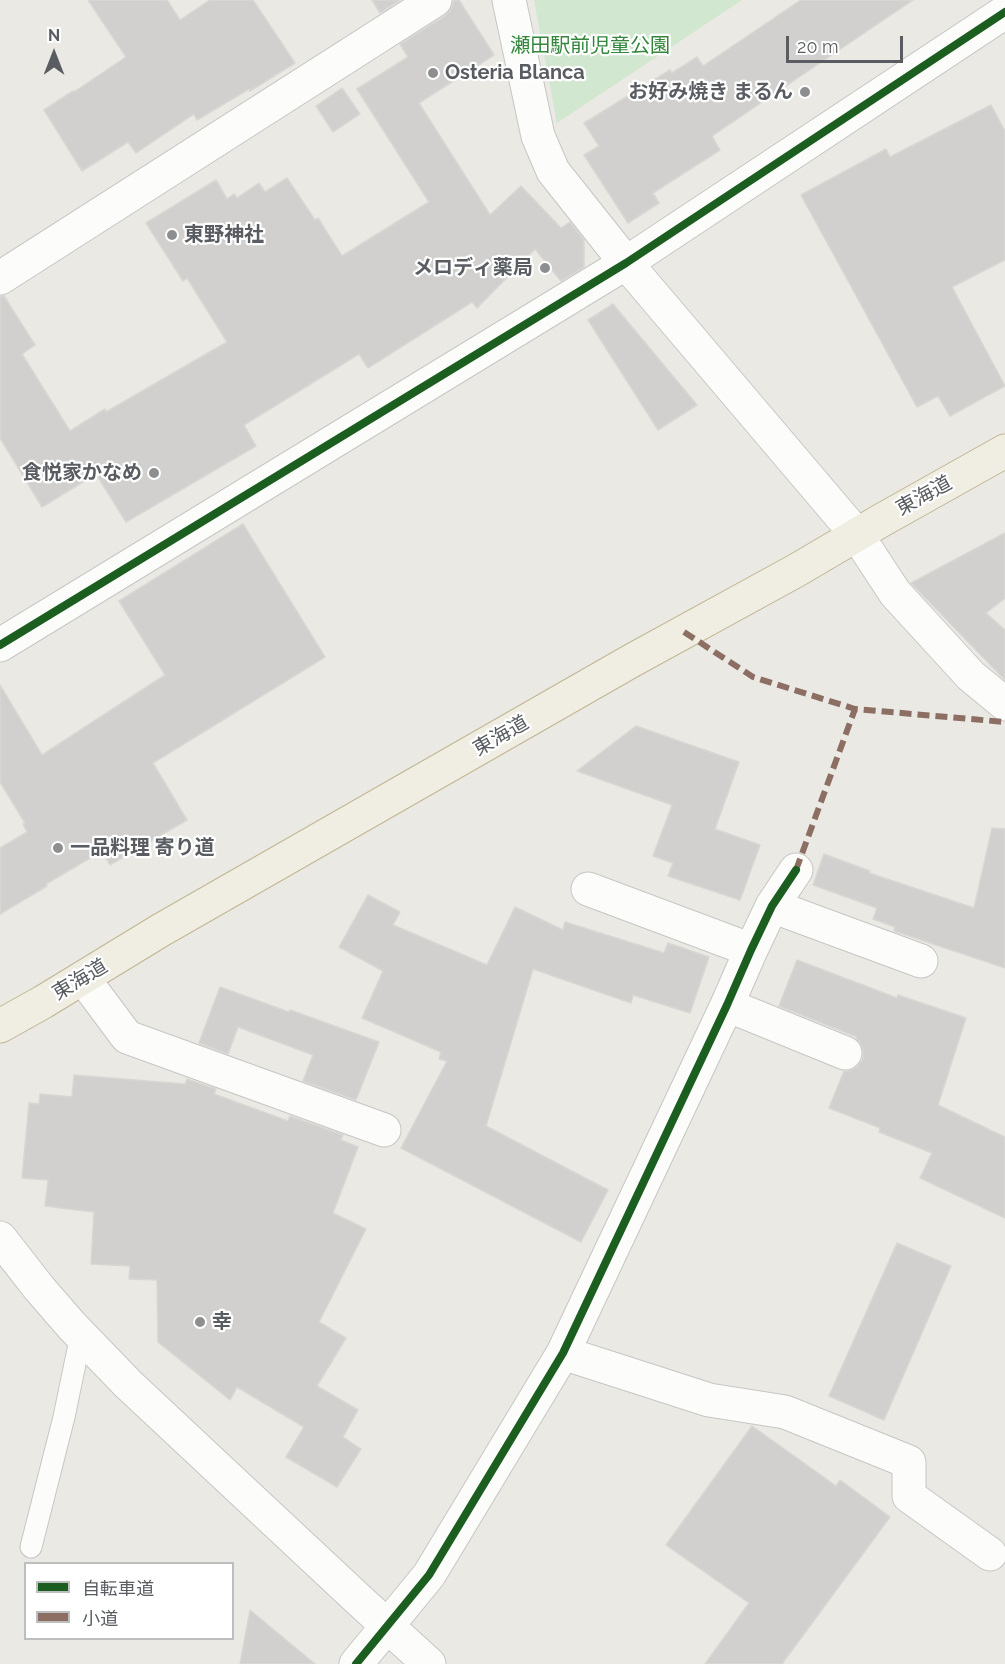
<!DOCTYPE html>
<html>
<head>
<meta charset="utf-8">
<style>
	body { margin:0 }
	#map { position:relative; width:1005px; height:1664px; overflow:hidden; background:#eae9e4; font-family:Raleway,"Noto Sans JP",sans-serif }
	canvas { display:block }
	.legend { position:absolute; left:24px; top:1562px; width:210px; height:78px; box-sizing:border-box; background:#fff; border:2px solid #bdbec0; margin:0; padding:8px 10px; list-style:none; font-size:18px; color:#595d62 }
	.legend li { display:flex; align-items:center; gap:12px; height:30px }
	.legend b { width:30px; border:2px solid #bdbec0 }
	.north { position:absolute; left:24px; top:24px; width:60px; height:60px; -webkit-text-stroke:4px #fff; paint-order:stroke; rotate:0deg; font-size:16px; font-weight:700; line-height:24px; text-align:center; color:#595d62 }
	.north::after { content:''; display:block; margin:auto; width:21px; height:27px; background:#595d62; clip-path:polygon(50% 0,100% 100%,50% 72%,0 100%) }
	.scale { position:absolute; left:786px; top:36px; width:117px; height:27px; box-sizing:border-box; border:3px solid #595d62; border-top:0; padding-left:8px; font-size:18px; line-height:21px; white-space:nowrap; color:#595d62; -webkit-text-stroke:4px #fff; paint-order:stroke }
</style>
</head>
<body>
<div id="map">
<canvas width="1005" height="1664"></canvas>
<ul class="legend">
<li><b style="height:8px;background:#1b5e20"></b>自転車道</li>
<li><b style="height:8px;background:#8d6e63"></b>小道</li>
</ul>
<div class="north">N</div>
<div class="scale">20 m</div>
</div>
<script>
const context = document.querySelector('canvas').getContext('2d');
context.lineJoin = 'round';
function fillPath(path, color) {
  context.fillStyle = color;
  context.fill(path, 'evenodd');
}
function stroke(path, color, width, dash) {
  context.strokeStyle = color;
  context.lineWidth = width;
  context.lineCap = dash ? 'butt' : 'round';
  context.setLineDash(dash || []);
  context.stroke(path);
}
function write(font, color, halo, rows, align = 'center') {
  context.font = font + ' Raleway,"Noto Sans JP",sans-serif';
  context.lineWidth = 4.5;
  context.setLineDash([]);
  context.textBaseline = 'middle';
  context.strokeStyle = halo;
  context.fillStyle = color;
  for (const [text, x, y, turn = 0] of rows) {
    context.save();
    context.translate(x, y);
    context.rotate((+turn || 0) * Math.PI / 180);
    context.textAlign = isNaN(turn) ? turn : align;
    if (halo) context.strokeText(text, 0, 0);
    context.fillText(text, 0, 0);
    context.restore();
  }
}
fillPath(new Path2D(`
	M 534,0 L 742,0 L 557,123 Z`), '#d1e7cf');
const building = new Path2D(`
	M 88,0 L 167,0 L 180,20 L 210,0 L 253,0 L 295,63 L 250,91 L 249,89 L 197,120 L 194,114 L 136,153 L 128,142 L 82,171 L 44,110 L 73,91 L 74,92 L 126,57 Z
	M 372,0 L 400,0 L 380,13 Z
	M 454,0 L 459,0 L 494,55 L 419,103 L 490,215 L 521,186 L 561,228 L 570,222 L 584,240 L 584,267 L 561,281 L 535,249 L 477,308 L 472,302 L 368,368 L 359,354 L 244,425 L 256,446 L 126,522 L 96,474 L 42,507 L 0,438 L 0,297 L 4,296 L 35,345 L 22,354 L 70,431 L 105,409 L 106,412 L 227,342 L 187,278 L 183,281 L 146,223 L 216,180 L 227,199 L 234,194 L 237,198 L 259,183 L 265,192 L 287,178 L 315,220 L 318,218 L 342,256 L 429,202 L 357,89 L 408,57 L 400,44 L 445,16 L 451,9 Z
	M 801,0 L 913,0 L 712,136 L 720,150 L 653,193 L 659,203 L 628,223 L 584,155 L 599,146 L 584,123 L 670,70 L 672,73 L 697,57 L 703,66 Z
	M 342,88 L 360,114 L 333,132 L 316,106 Z
	M 991,105 L 1005,131 L 1005,260 L 952,287 L 1005,386 L 950,416 L 938,396 L 917,407 L 801,195 L 886,149 L 890,157 Z
	M 613,304 L 697,405 L 658,430 L 588,320 Z
	M 243,524 L 325,657 L 153,763 L 187,820 L 110,865 L 102,851 L 46,884 L 47,886 L 0,914 L 0,848 L 27,832 L 23,824 L 25,823 L 0,782 L 0,685 L 42,755 L 165,675 L 119,601 Z
	M 1005,533 L 1005,598 L 986,613 L 1005,630 L 1005,680 L 911,583 Z
	M 636,726 L 739,762 L 715,829 L 760,845 L 740,900 L 668,876 L 673,863 L 653,856 L 672,805 L 577,771 Z
	M 992,828 L 1005,829 L 1005,968 L 894,931 L 895,927 L 873,919 L 877,908 L 813,885 L 824,854 L 870,871 L 869,873 L 974,908 Z
	M 368,895 L 400,912 L 393,925 L 487,965 L 515,907 L 563,930 L 565,922 L 664,953 L 668,943 L 709,957 L 690,1013 L 633,995 L 631,1003 L 533,969 L 486,1126 L 608,1190 L 581,1242 L 401,1148 L 447,1061 L 439,1059 L 441,1052 L 362,1018 L 383,971 L 339,947 Z
	M 797,960 L 897,998 L 898,995 L 966,1018 L 938,1105 L 1005,1137 L 1005,1218 L 920,1178 L 932,1153 L 879,1132 L 880,1128 L 829,1108 L 844,1071 L 848,1071 L 857,1067 L 863,1059 L 863,1050 L 860,1042 L 856,1039 L 857,1037 L 779,1006 Z
	M 220,987 L 289,1012 L 290,1010 L 379,1042 L 356,1100 L 303,1081 L 313,1055 L 238,1027 L 228,1054 L 199,1043 Z
	M 74,1075 L 185,1084 L 187,1079 L 216,1089 L 214,1094 L 288,1121 L 290,1116 L 343,1135 L 341,1140 L 358,1147 L 333,1213 L 366,1229 L 319,1322 L 346,1338 L 317,1386 L 358,1410 L 343,1437 L 361,1449 L 337,1487 L 286,1457 L 304,1427 L 237,1387 L 230,1400 L 158,1342 L 157,1280 L 129,1279 L 130,1266 L 91,1264 L 94,1212 L 45,1206 L 48,1180 L 22,1178 L 29,1103 L 39,1104 L 40,1094 L 72,1097 Z
	M 897,1243 L 951,1266 L 884,1420 L 829,1396 Z
	M 752,1426 L 836,1486 L 840,1480 L 890,1517 L 782,1664 L 705,1664 L 749,1603 L 666,1545 Z
	M 250,1610 L 315,1664 L 240,1664 Z`);
fillPath(building, '#d1d0ce');
stroke(building, '#d9d7d3', 1.5);
const service = new Path2D(`
	M 31,1547 L 64,1417 L 81,1335`);
const minor = new Path2D(`
	M 509,0 L 538,136 L 553,171 L 626,263 L 857,535 L 895,593 L 971,676 L 1005,704
	M 0,278 L 435,0
	M 0,645 L 626,263 L 1005,12
	M 588,889 L 751,950
	M 772,906 L 921,961
	M 83,978 L 127,1037 L 384,1130
	M 727,1005 L 845,1053
	M 563,1353 L 709,1400 L 785,1412 L 909,1462 L 909,1496 L 990,1554
	M 356,1664 L 429,1575 L 563,1353 L 727,1005 L 751,950 L 772,906 L 796,870`);
const tertiary = new Path2D(`
	M 0,1238 L 39,1288 L 72,1326 L 128,1384 L 359,1600 L 429,1664`);
const trunk = new Path2D(`
	M 0,1026 L 43,1002 L 161,930 L 631,661 L 797,570 L 882,520 L 1005,451`);
stroke(service, '#c6c6c4', 23);
stroke(minor, '#c6c6c4', 35);
stroke(tertiary, '#c6c6c4', 35);
stroke(trunk, '#c1b591', 35);
stroke(service, '#fcfcfb', 21);
stroke(minor, '#fcfcfb', 33);
stroke(tertiary, '#fcfcfb', 33);
stroke(trunk, '#f0eee3', 33);
stroke(new Path2D(`
	M 684,632 L 753,677 L 855,709 L 1005,722
	M 796,870 L 855,709`), '#8d6e63', 6, [12, 6]);
stroke(new Path2D(`
	M 0,645 L 626,263 L 1005,12
	M 356,1664 L 429,1575 L 563,1353 L 727,1005 L 751,950 L 772,906 L 796,870`), '#1b5e20', 8);
for (const [x, y, r, color] of [
	[433,73,6,"#8c8e90"],
	[805,92,6,"#8c8e90"],
	[172,235,6,"#8c8e90"],
	[545,268,6,"#8c8e90"],
	[154,473,6,"#8c8e90"],
	[58,848,6,"#8c8e90"],
	[200,1322,6,"#8c8e90"]
]) {
  const dot = new Path2D();
  dot.arc(x, y, r, 0, 2 * Math.PI);
  context.fillStyle = color;
  context.fill(dot);
  stroke(dot, '#fff', 2);
}
write('20px', '#34863c', '#fff', [
	["瀬田駅前児童公園",590,46]
]);
write('bold 20px', '#595d62', '#fff', [
	["Osteria Blanca",445,73],
	["お好み焼き まるん",793,92,"right"],
	["東野神社",184,235],
	["メロディ薬局",533,268,"right"],
	["食悦家かなめ",142,473,"right"],
	["一品料理 寄り道",70,848],
	["幸",212,1322]
], 'left');
write('20px', '#595d62', '#fff', [
	["東海道",924,496,-29],
	["東海道",501,736,-30],
	["東海道",80,980,-31]
]);
</script>
</body>
</html>
